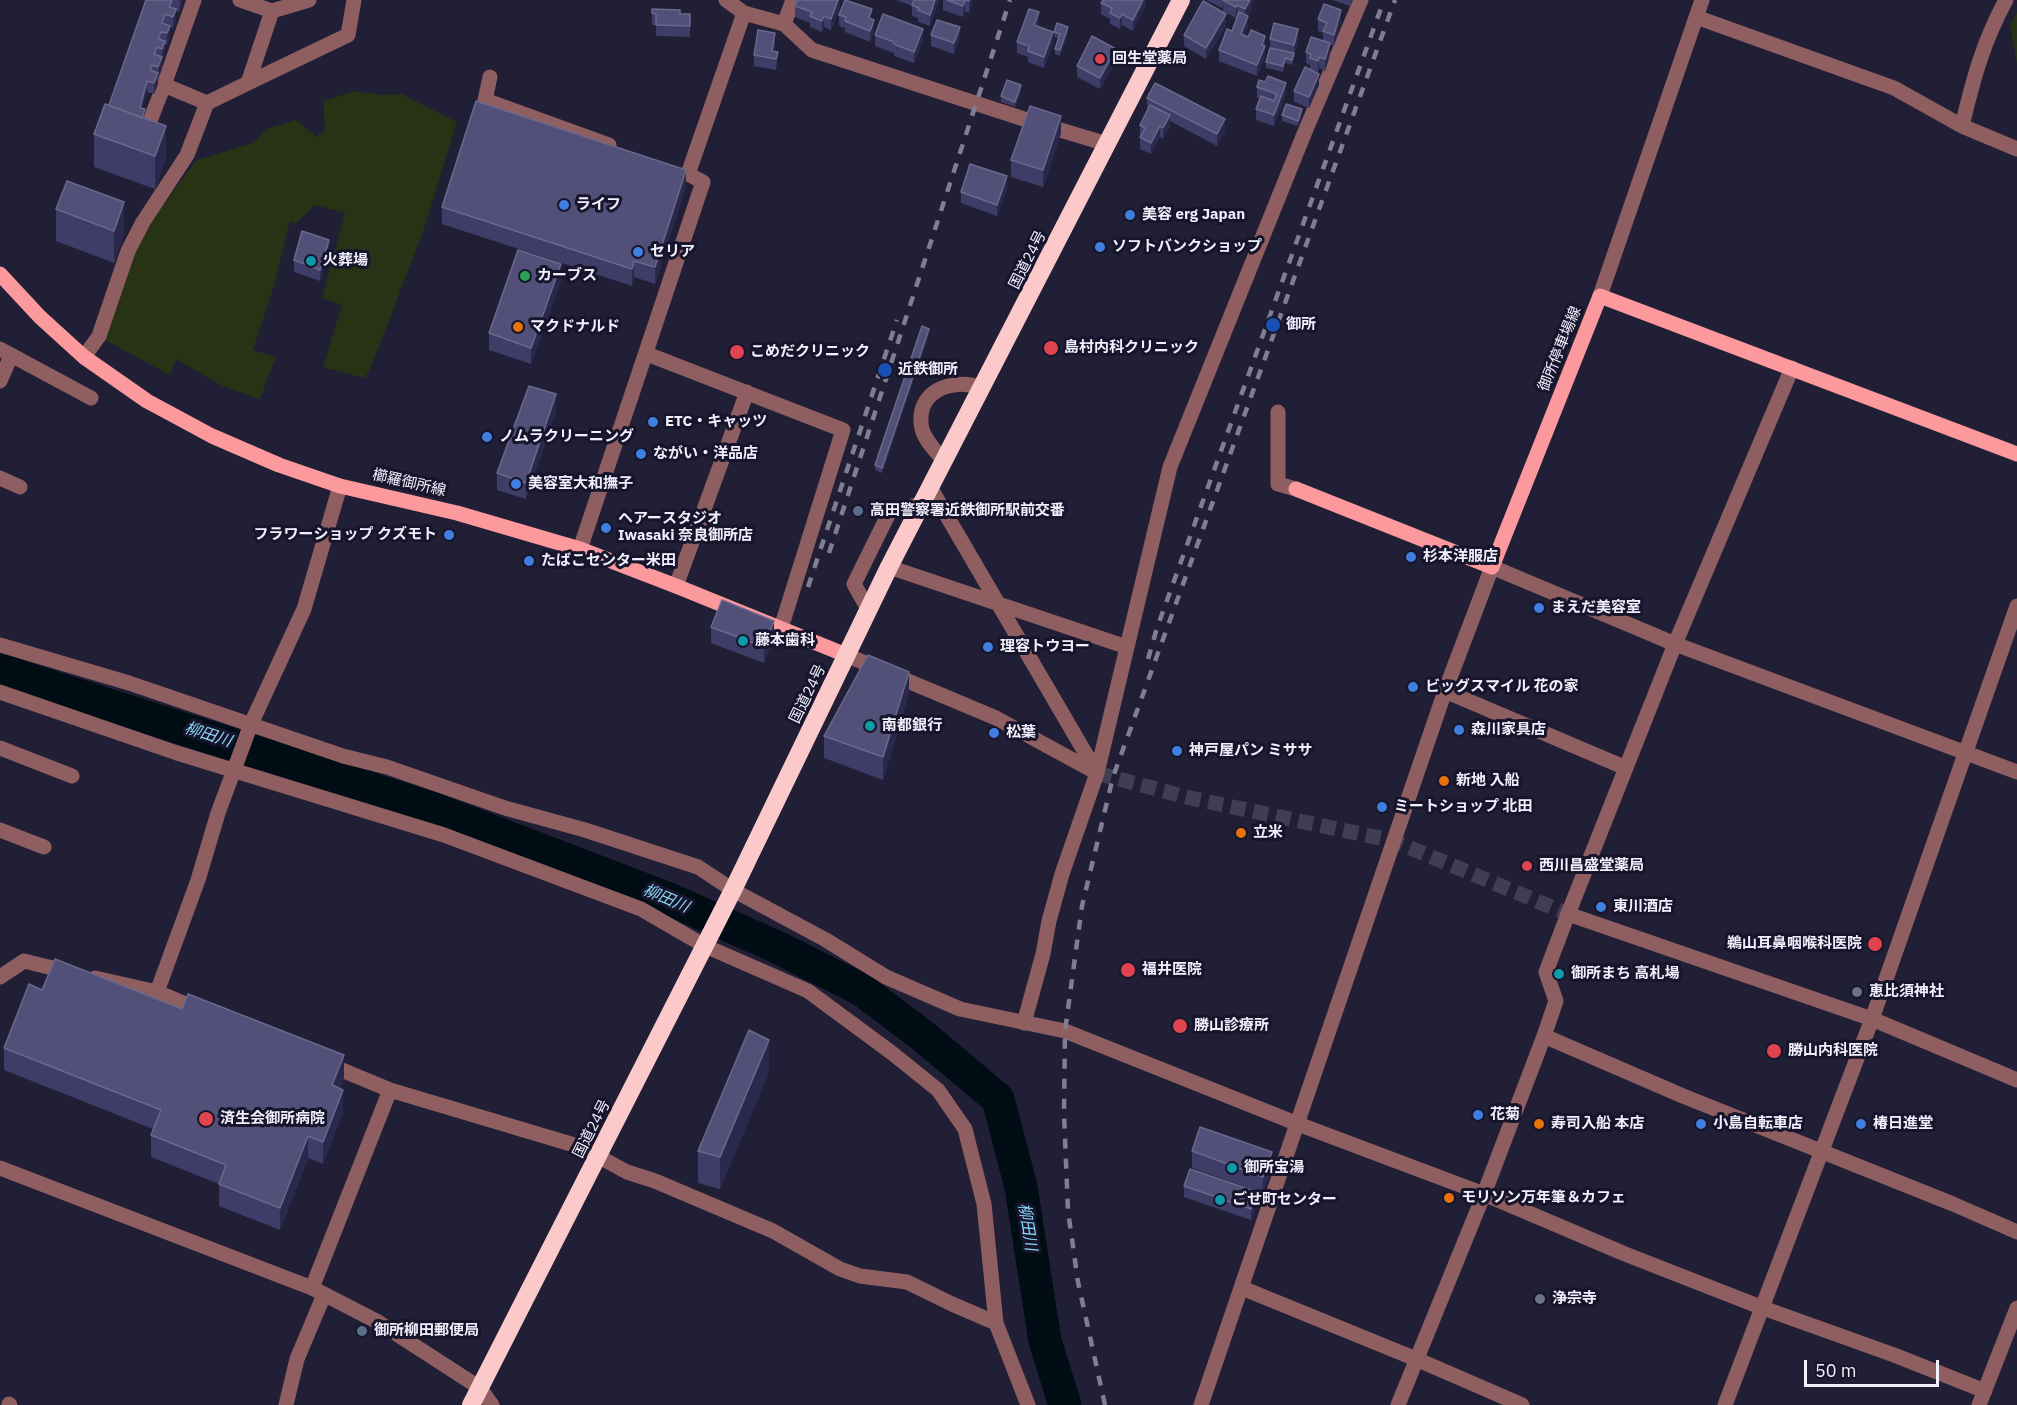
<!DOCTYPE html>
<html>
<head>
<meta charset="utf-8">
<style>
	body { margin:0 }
	#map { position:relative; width:2017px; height:1405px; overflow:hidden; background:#201f35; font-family:"IBM Plex Sans",sans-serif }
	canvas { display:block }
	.scale { position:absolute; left:1804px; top:1360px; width:135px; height:27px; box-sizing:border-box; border:3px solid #f0f0fd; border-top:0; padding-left:8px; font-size:18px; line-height:21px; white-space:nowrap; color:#f0f0fd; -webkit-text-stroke:4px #17152b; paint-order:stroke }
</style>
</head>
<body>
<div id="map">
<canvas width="2017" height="1405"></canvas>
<div class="scale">50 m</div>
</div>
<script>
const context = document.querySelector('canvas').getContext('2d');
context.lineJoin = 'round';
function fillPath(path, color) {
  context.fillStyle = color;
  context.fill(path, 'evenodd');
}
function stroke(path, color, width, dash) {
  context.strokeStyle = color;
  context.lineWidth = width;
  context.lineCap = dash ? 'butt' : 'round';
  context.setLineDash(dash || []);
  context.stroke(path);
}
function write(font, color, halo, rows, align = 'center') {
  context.font = font + ' "IBM Plex Sans","Noto Sans JP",sans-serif';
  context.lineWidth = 6;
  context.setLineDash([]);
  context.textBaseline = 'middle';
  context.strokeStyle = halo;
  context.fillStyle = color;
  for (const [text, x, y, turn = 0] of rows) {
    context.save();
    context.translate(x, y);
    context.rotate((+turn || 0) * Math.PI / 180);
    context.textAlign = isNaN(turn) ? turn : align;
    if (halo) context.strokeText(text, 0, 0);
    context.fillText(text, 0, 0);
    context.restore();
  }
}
fillPath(new Path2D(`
	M 2017,12 L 2017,64 L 2010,25 Z
	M 354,91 L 381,95 L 402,94 L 457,122 L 423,232 L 371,367 L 365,378 L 323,367 L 342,305 L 322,298 L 345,213 L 315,205 L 296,223 L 290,221 L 274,286 L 253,350 L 276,357 L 260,399 L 222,386 L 176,359 L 170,375 L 103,339 L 129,261 L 149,223 L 197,160 L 253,143 L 266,129 L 296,120 L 317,137 L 325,129 L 323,101 Z`), '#283215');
stroke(new Path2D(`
	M 0,668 L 21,677 L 431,808 L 669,899 L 779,948 L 862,990 L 923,1036 L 998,1099 L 1021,1187 L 1045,1341 L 1065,1405`), '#000d15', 33);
stroke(new Path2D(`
	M 1097,773 L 1186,797 L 1394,841 L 1568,914`), '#3f3e53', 15, [15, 8]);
stroke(new Path2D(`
	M 726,0 L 744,13 L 784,24 L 793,0
	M 272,11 L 309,0
	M 1696,17 L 1894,88 L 1962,126 L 2017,149
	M 784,24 L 812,50 L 1027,120 L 1107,144
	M 490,77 L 485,100 L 609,145
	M 248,83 L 348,35 L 354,0
	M 207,103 L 248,83 L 272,11 L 240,0
	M 148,126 L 164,85
	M 1962,126 C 1973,80 1983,42 2006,0
	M 1600,296 L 1702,0
	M 0,349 L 91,398
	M 647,354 L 843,430 L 781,628
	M 84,357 L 99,336 L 128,251 L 143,222 L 187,155 L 207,103 L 164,85 L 194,0
	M 0,381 L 11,356
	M 1278,412 L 1278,484 L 1296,489
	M 943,460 C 936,451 925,441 922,429 C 914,391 952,377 982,388
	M 0,478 L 20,487
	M 930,487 L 1097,773
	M 580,549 L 703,182 L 688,174 L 744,13
	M 889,567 L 1127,647
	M 676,586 L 747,392
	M 868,609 L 854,584 L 891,509 L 921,505
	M 0,645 L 129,683 L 343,756 L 387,767 L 505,808 L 585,830 L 698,867 L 733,890 L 826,940 L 886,977 L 960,1009 L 1065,1031 L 1298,1124 L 1484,1194 L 1625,1254 L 1763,1308 L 1894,1355 L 1985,1391
	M 846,655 L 996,718 L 1097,773
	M 1445,691 L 1626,768
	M 0,692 L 177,753 L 444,835 L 641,909 L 705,946 L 808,991 L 892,1053 L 938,1090 L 965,1129 L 984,1204 L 996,1323 L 1028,1405
	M 0,748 L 72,776
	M 0,830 L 44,847
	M 1568,914 L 1872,1019 L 2017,1080
	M 0,977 L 24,961 L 69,972
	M 95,978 L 157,992 L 204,1012
	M 157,992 L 198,880 L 218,813 L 251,724 L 304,609 L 340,486
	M 1024,1023 L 1043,954 L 1049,921 L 1062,874 L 1097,773 L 1170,467 L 1304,134 L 1361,0
	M 1544,1036 L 1683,1096 L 1953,1204 L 2017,1232
	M 325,1063 L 390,1090 L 581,1147 L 627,1172 L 655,1181 L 773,1231 L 840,1269 L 860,1276 L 907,1282 L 952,1304 L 996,1323
	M 0,1168 L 312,1288 L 378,1322 L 480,1388 L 492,1405
	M 312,1288 L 390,1090
	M 1242,1288 L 1416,1359 L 1522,1405
	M 9,1404 L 10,1405
	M 286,1405 L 297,1359 L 324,1295
	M 1201,1405 L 1445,691 L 1492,567 L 1675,644 L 2017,772
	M 1398,1405 L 1484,1194 L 1544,1036 L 1556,1001 L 1546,972 L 1568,914 L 1675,644 L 1792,368
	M 1725,1405 L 1872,1019 L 2017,606
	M 1979,1405 L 2017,1308`), '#8e5e60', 15);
stroke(new Path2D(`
	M 0,274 L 40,317 L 84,357 L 147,401 L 212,436 L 279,465 L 340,486 L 457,513 L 580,549 L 676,586 L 846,655
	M 1296,489 L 1492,567 L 1600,296 L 2017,454`), '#fc999d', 15);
stroke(new Path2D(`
	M 471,1405 L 733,890 L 889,567 L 1181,0`), '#fbc9ca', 18);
stroke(new Path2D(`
	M 829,553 L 1010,0
	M 808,587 L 897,320
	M 1148,659 L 1157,628 L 1384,0
	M 1105,1405 L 1078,1282 L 1068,1211 L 1064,1114 L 1065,1031 L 1082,906 L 1113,777 L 1395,0`), '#807f91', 4.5, [10, 10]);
fillPath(new Path2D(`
	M 146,0 L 182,0 L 182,4 L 179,12 L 176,11 L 176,21 L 173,28 L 170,27 L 170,38 L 167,45 L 165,44 L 165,53 L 162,60 L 162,69 L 158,78 L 158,84 L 154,94 L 147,92 L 142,109 L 145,118 L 166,158 L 155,189 L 94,167 L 94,134 L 109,105 Z
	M 840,0 L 840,8 L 831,30 L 824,27 L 822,32 L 810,27 L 810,23 L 795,17 L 795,6 Z
	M 896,0 L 939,0 L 930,26 L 918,22 L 918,18 L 912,16 L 912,6 Z
	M 943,0 L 972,0 L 972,3 L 969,13 L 965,11 L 963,17 L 943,10 Z
	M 1146,0 L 1146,4 L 1133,31 L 1122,25 L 1120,29 L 1110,24 L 1110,19 L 1101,14 L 1101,3 Z
	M 1206,0 L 1252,0 L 1252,8 L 1247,15 L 1248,27 L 1245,36 L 1248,37 L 1265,36 L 1265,57 L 1257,76 L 1219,61 L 1219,50 L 1232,31 L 1238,16 L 1236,18 L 1223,11 L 1223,4 L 1222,8 Z
	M 1332,0 L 1352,0 L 1350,6 Z
	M 652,9 L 680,14 L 690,14 L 690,37 L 656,36 L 656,25 L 652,25 Z
	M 839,15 L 872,19 L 874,31 L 870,42 L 845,32 L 845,28 L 839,26 Z
	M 1318,19 L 1341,21 L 1334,46 L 1330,45 L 1330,55 L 1325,71 L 1319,68 L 1318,72 L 1310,70 L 1310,65 L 1306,63 L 1306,52 L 1323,41 L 1323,33 L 1318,31 Z
	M 1039,23 L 1037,27 L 1053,43 L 1044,68 L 1028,62 L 1028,57 L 1017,53 L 1017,42 Z
	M 1226,26 L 1206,59 L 1184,46 L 1184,35 Z
	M 1054,32 L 1068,33 L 1060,56 L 1055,54 L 1055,49 L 1059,39 L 1054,37 Z
	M 875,35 L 923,40 L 914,63 L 894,56 L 894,53 L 875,46 Z
	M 931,35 L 960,38 L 954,54 L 931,46 Z
	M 1270,39 L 1298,40 L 1292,65 L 1285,63 L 1283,72 L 1266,68 L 1266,62 L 1270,48 Z
	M 775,44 L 774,51 L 778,52 L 776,70 L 754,66 L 754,55 Z
	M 1116,60 L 1100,89 L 1077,77 L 1077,66 Z
	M 1319,85 L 1309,108 L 1294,102 L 1294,91 Z
	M 1257,87 L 1286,94 L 1274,126 L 1256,120 L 1256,109 L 1260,99 L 1257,98 Z
	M 1021,91 L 1015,107 L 1001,102 L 1001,96 Z
	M 1147,98 L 1225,131 L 1217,146 L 1170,121 L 1170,127 L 1163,139 L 1160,137 L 1151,154 L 1140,149 L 1140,125 L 1148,110 L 1147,109 Z
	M 1282,115 L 1302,115 L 1298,126 L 1282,121 Z
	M 1061,133 L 1043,187 L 1011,177 L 1011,160 Z
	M 686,186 L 655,284 L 634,277 L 632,286 L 442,224 L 442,207 Z
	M 1007,188 L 997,216 L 961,203 L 961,192 Z
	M 56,209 L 124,234 L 114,263 L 56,241 Z
	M 329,251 L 320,281 L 294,272 L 294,260 Z
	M 561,281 L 531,364 L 489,350 L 489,333 Z
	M 929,335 L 882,473 L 875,470 L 875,465 Z
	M 556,411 L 526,499 L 497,490 L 497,473 Z
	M 711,627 L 774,638 L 764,663 L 711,643 Z
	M 909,694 L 883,780 L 824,758 L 824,736 Z
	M 42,990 L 344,1077 L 340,1088 L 343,1112 L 323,1164 L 308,1158 L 280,1230 L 219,1206 L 219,1184 L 151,1157 L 151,1135 L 153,1129 L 4,1070 L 4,1048 Z
	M 769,1072 L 720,1189 L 698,1183 L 698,1151 Z
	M 1192,1151 L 1272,1169 L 1263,1193 L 1192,1168 Z
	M 1184,1186 L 1257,1203 L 1251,1220 L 1184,1197 Z`), '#3f3c68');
fillPath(new Path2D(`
	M 180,0 L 182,0 L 182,4 L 179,12 Z
	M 838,0 L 840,0 L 840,8 L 831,30 L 831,19 Z
	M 935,0 L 939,0 L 930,26 L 930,15 Z
	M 965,0 L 965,11 L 963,17 L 963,6 Z
	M 969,0 L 972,0 L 972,3 L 969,13 Z
	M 1143,0 L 1146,0 L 1146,4 L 1133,31 L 1133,20 Z
	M 1248,0 L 1252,0 L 1252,8 L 1245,20 L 1245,9 Z
	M 1237,5 L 1237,16 L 1236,18 L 1236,7 Z
	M 176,9 L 176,21 L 173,28 L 173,17 Z
	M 1341,10 L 1341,21 L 1334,46 L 1334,35 Z
	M 1039,12 L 1039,23 L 1034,37 L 1034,25 Z
	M 1122,14 L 1122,25 L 1120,29 L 1120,18 Z
	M 1226,14 L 1226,26 L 1206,59 L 1206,48 Z
	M 824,16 L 824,27 L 822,32 L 822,21 Z
	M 1248,16 L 1248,27 L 1241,46 L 1241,34 Z
	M 874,20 L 874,31 L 870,42 L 870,31 Z
	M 170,26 L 170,38 L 167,45 L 167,33 Z
	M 960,27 L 960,38 L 954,54 L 954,43 Z
	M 1068,27 L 1068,33 L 1060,56 L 1060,50 Z
	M 923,29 L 923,40 L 914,63 L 914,52 Z
	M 1298,29 L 1298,40 L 1294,56 L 1294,45 Z
	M 1053,32 L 1053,43 L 1044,68 L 1044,57 Z
	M 775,33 L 775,44 L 773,58 L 772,51 Z
	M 1265,36 L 1265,57 L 1257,76 L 1257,65 L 1262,45 Z
	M 165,41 L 165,53 L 162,60 L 162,49 Z
	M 1330,43 L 1330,55 L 1325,71 L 1325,59 Z
	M 1116,49 L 1116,60 L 1100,89 L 1100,78 Z
	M 162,57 L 162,69 L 158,78 L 158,67 Z
	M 1319,57 L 1319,68 L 1318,72 L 1318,61 Z
	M 158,73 L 158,84 L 154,94 L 154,83 Z
	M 1319,74 L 1319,85 L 1309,108 L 1309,97 Z
	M 147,81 L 147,92 L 140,119 L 140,108 Z
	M 1286,83 L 1286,94 L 1274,126 L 1274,115 Z
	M 1021,85 L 1021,91 L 1015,107 L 1015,102 Z
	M 1302,109 L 1302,115 L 1298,126 L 1298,121 Z
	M 1170,115 L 1170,127 L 1163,139 L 1163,128 Z
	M 1061,116 L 1061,133 L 1043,187 L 1043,170 Z
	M 1225,119 L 1225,131 L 1217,146 L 1217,134 Z
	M 166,126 L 166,158 L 155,189 L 155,156 Z
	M 1160,126 L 1160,137 L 1151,154 L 1151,143 Z
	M 686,170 L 686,186 L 655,284 L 655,267 Z
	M 1007,176 L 1007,188 L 997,216 L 997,205 Z
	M 124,202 L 124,234 L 114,263 L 114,231 Z
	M 329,240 L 329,251 L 320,281 L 320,270 Z
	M 634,261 L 634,277 L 632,286 L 632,269 Z
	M 561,264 L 561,281 L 531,364 L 531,348 Z
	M 929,329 L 929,335 L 882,473 L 882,468 Z
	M 556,394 L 556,411 L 526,499 L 526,483 Z
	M 774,621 L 774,638 L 764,663 L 764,647 Z
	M 909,672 L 909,694 L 883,780 L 883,757 Z
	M 769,1040 L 769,1072 L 720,1189 L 720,1157 Z
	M 344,1055 L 344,1077 L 332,1107 L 332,1085 Z
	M 343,1090 L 343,1112 L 323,1164 L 323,1142 Z
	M 308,1136 L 308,1158 L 280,1230 L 280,1208 Z
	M 1272,1152 L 1272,1169 L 1263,1193 L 1263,1177 Z
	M 1257,1192 L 1257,1203 L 1251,1220 L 1251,1209 Z`), '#2b284d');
const building = new Path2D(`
	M 146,0 L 172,0 L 169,7 L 176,9 L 173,17 L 165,14 L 162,23 L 170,26 L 167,33 L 161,32 L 158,39 L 165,41 L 162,49 L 157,47 L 154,54 L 162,57 L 158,67 L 152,65 L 150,70 L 158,73 L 154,83 L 147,81 L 140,108 L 145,109 L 142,118 L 109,105 Z
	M 797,0 L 838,0 L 831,19 L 824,16 L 822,21 L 810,16 L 812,12 L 795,6 Z
	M 845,0 L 872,9 L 869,18 L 874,20 L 870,31 L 845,21 L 846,17 L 839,15 Z
	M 914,0 L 935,0 L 930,15 L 918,10 L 919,8 L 912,5 Z
	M 947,0 L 969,0 L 969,1 L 965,0 L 963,6 Z
	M 1103,0 L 1143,0 L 1133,20 L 1122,14 L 1120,18 L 1110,13 L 1112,8 L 1101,3 Z
	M 1223,0 L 1250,0 L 1245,9 L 1237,5 L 1236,7 Z
	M 1203,1 L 1226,14 L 1206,48 L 1184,35 Z
	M 1324,4 L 1341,10 L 1334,35 L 1323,31 L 1327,23 L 1318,19 Z
	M 652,9 L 680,10 L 680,14 L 690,14 L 690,26 L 656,25 L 656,14 L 652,13 Z
	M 1029,9 L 1039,12 L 1034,25 L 1053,32 L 1044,57 L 1028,51 L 1029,46 L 1017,42 Z
	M 1239,12 L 1248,16 L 1241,34 L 1248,37 L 1251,30 L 1265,36 L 1262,45 L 1265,46 L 1257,65 L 1219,50 L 1227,29 L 1232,31 Z
	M 883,14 L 923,29 L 914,52 L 894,44 L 894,42 L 875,35 Z
	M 937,20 L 960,27 L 954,43 L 931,35 Z
	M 1057,23 L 1068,27 L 1060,50 L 1055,49 L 1060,34 L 1054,32 Z
	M 1274,23 L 1298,29 L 1294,45 L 1270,39 Z
	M 758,30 L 775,33 L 772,51 L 778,52 L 776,59 L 754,55 Z
	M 1092,36 L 1116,49 L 1100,78 L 1077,66 Z
	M 1311,37 L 1330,43 L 1325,59 L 1319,57 L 1318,61 L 1310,58 L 1311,54 L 1306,52 Z
	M 1270,48 L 1294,53 L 1292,60 L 1285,58 L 1283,66 L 1266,62 Z
	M 1305,67 L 1319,74 L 1309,97 L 1294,91 Z
	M 1268,76 L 1286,83 L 1274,115 L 1256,109 L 1261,96 L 1274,101 L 1277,94 L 1257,87 L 1259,80 L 1265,82 Z
	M 1007,80 L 1021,85 L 1015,102 L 1001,96 Z
	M 1155,83 L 1225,119 L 1217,134 L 1147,98 Z
	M 476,101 L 686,170 L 655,267 L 634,261 L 632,269 L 442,207 Z
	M 105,104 L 166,126 L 155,156 L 94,134 Z
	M 1286,104 L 1302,109 L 1298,121 L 1282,115 Z
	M 1150,105 L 1170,115 L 1163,128 L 1160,126 L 1151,143 L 1140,137 L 1145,128 L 1140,125 Z
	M 1030,106 L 1061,116 L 1043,170 L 1011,160 Z
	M 970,164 L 1007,176 L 997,205 L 961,192 Z
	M 67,181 L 124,202 L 114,231 L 56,209 Z
	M 302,231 L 329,240 L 320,270 L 294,260 Z
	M 518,250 L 561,264 L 531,348 L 489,333 Z
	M 922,326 L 929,329 L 882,468 L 875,465 Z
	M 529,386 L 556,394 L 526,483 L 497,473 Z
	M 722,600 L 774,621 L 764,647 L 711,627 Z
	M 868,655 L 909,672 L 883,757 L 824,736 Z
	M 55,959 L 182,1009 L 188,994 L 344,1055 L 332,1085 L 343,1090 L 323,1142 L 308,1136 L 280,1208 L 219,1184 L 226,1165 L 151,1135 L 161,1110 L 4,1048 L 29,984 L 42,990 Z
	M 749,1030 L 769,1040 L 720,1157 L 698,1151 Z
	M 1200,1127 L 1272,1152 L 1263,1177 L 1192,1151 Z
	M 1190,1169 L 1257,1192 L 1251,1209 L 1184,1186 Z`);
fillPath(building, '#524f78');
stroke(building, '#6b688d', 1.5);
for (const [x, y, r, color] of [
	[1100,59,6,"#e0444e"],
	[564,205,6,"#3f7fe0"],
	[1130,215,6,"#3f7fe0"],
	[1100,247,6,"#3f7fe0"],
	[638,252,6,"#3f7fe0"],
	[311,261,6,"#0f9aa8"],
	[525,276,6,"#2e9e5b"],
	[1273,325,8,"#1a4fb4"],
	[518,327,6,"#e8710a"],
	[1051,348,8,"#e0444e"],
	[737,352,8,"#e0444e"],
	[885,370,8,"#1a4fb4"],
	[653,422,6,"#3f7fe0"],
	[487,437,6,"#3f7fe0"],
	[641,454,6,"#3f7fe0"],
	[516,484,6,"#3f7fe0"],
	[858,511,6,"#5c6f8a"],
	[606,528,6,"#3f7fe0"],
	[449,535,6,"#3f7fe0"],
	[1411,557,6,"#3f7fe0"],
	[529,561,6,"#3f7fe0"],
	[1539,608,6,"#3f7fe0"],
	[743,641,6,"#0f9aa8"],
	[988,647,6,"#3f7fe0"],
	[1413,687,6,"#3f7fe0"],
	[870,726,6,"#0f9aa8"],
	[1459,730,6,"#3f7fe0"],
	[994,733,6,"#3f7fe0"],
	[1177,751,6,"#3f7fe0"],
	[1444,781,6,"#e8710a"],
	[1382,807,6,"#3f7fe0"],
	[1241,833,6,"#e8710a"],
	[1527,866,6,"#e0444e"],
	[1601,907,6,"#3f7fe0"],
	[1875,944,8,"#e0444e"],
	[1128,970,8,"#e0444e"],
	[1559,974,6,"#0f9aa8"],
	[1857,992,6,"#6b7280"],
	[1180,1026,8,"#e0444e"],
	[1774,1051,8,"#e0444e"],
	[1478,1115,6,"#3f7fe0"],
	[206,1119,8,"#e0444e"],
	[1539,1124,6,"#e8710a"],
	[1701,1124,6,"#3f7fe0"],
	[1861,1124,6,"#3f7fe0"],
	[1232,1168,6,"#0f9aa8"],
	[1449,1198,6,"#e8710a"],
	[1220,1200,6,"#0f9aa8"],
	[1540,1299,6,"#6b7280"],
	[362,1331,6,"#5c6f8a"]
]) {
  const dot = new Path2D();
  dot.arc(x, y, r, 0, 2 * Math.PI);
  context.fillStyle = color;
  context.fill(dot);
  stroke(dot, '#17152b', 2);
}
write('bold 15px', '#f0f0fd', '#17152b', [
	["回生堂薬局",1112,59],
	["ライフ",576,205],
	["美容 erg Japan",1142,215],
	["ソフトバンクショップ",1112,247],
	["セリア",650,252],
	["火葬場",323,261],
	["カーブス",537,276],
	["御所",1286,325],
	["マクドナルド",530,327],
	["島村内科クリニック",1064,348],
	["こめだクリニック",750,352],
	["近鉄御所",898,370],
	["ETC・キャッツ",665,422],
	["ノムラクリーニング",499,437],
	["ながい・洋品店",653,454],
	["美容室大和撫子",528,484],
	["高田警察署近鉄御所駅前交番",870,511],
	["ヘアースタジオ",618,519],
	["Iwasaki 奈良御所店",618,536],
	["フラワーショップ クズモト",437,535,"right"],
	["杉本洋服店",1423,557],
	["たばこセンター米田",541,561],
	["まえだ美容室",1551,608],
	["藤本歯科",755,641],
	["理容トウヨー",1000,647],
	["ビッグスマイル 花の家",1425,687],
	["南都銀行",882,726],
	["森川家具店",1471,730],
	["松葉",1006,733],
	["神戸屋パン ミササ",1189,751],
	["新地 入船",1456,781],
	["ミートショップ 北田",1394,807],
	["立米",1253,833],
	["西川昌盛堂薬局",1539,866],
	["東川酒店",1613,907],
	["鵜山耳鼻咽喉科医院",1862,944,"right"],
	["福井医院",1142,970],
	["御所まち 高札場",1571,974],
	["恵比須神社",1869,992],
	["勝山診療所",1194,1026],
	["勝山内科医院",1788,1051],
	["花菊",1490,1115],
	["済生会御所病院",220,1119],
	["寿司入船 本店",1551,1124],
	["小島自転車店",1713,1124],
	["椿日進堂",1873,1124],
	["御所宝湯",1244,1168],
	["モリソン万年筆＆カフェ",1461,1198],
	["ごせ町センター",1232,1200],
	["浄宗寺",1552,1299],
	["御所柳田郵便局",374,1331]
], 'left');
write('15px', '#f0f0fd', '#17152b', [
	["国道24号",1028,260,-63],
	["御所停車場線",1560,349,-68],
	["櫛羅御所線",409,483,13],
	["国道24号",808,694,-64],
	["国道24号",592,1129,-63]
]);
write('italic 16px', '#8ad8f7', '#17152b', [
	["柳田川",208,735,18],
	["柳田川",666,899,23],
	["柳田川",1027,1227,81]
]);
</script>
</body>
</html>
